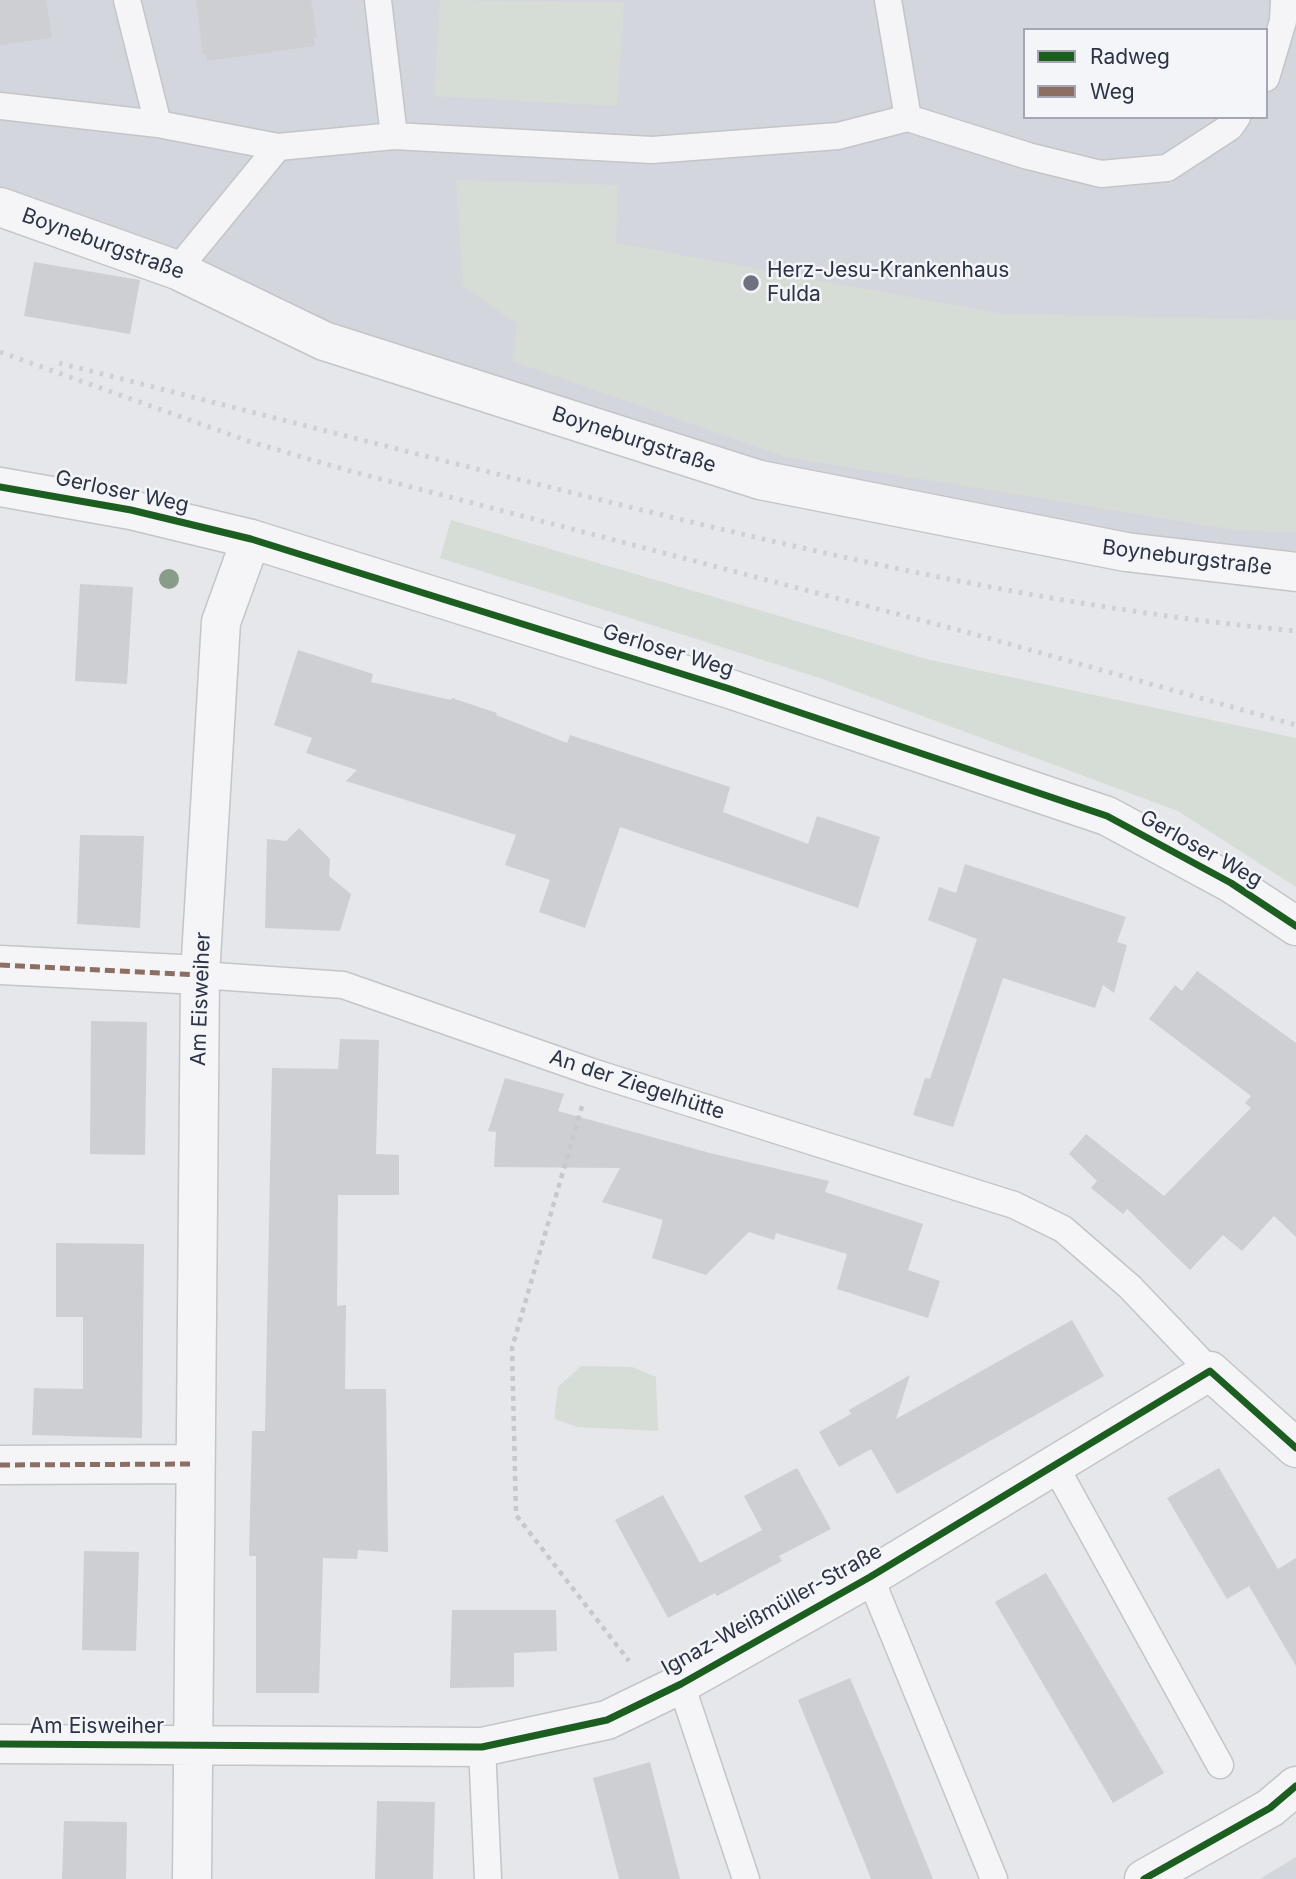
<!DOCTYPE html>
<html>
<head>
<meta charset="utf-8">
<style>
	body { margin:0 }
	#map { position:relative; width:1296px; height:1879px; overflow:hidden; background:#e5e7ea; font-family:Inter,sans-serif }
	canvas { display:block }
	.legend { position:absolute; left:1023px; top:28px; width:245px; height:91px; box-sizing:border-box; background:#f4f5f9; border:2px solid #a4a7b1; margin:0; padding:9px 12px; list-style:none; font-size:21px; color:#2c3344 }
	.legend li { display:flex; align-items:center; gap:14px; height:35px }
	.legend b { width:35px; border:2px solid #a4a7b1 }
</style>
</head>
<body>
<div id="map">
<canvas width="1296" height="1879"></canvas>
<ul class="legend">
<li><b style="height:9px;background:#1b5e20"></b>Radweg</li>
<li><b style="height:9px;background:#8d6e63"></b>Weg</li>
</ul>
</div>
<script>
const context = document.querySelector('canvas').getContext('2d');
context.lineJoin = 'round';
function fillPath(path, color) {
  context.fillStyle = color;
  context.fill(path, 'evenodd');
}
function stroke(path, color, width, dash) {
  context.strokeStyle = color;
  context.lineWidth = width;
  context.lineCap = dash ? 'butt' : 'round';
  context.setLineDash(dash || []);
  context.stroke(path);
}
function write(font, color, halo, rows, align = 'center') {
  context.font = font + ' Inter,sans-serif';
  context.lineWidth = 5;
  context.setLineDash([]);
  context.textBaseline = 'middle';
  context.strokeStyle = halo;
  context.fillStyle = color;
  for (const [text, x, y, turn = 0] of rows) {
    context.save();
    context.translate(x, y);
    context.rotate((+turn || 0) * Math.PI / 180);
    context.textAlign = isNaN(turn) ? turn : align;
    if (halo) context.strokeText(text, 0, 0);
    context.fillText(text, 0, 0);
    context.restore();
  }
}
fillPath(new Path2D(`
	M 0,0 L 1296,0 L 1296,572 L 760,480 L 0,207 ZM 1025,30 L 1266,30 L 1266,117 L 1025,117 Z
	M 1296,1857 L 1296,1879 L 1260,1879 Z`), '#d4d6dd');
fillPath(new Path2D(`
	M 440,0 L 624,3 L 617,106 L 434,96 Z
	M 456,180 L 618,185 L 616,243 L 1003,314 L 1296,320 L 1296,532 L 1242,531 L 786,457 L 512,361 L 517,324 L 463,286 Z
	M 451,520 L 926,659 L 1296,738 L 1296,887 L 1178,811 L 823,679 L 440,558 Z
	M 581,1366 L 632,1367 L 656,1377 L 658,1431 L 578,1427 L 554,1419 L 558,1387 Z`), '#d5ddd6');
fillPath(new Path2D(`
	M 0,0 L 46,0 L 52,38 L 0,45 Z
	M 196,0 L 311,0 L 317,37 L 313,37 L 315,46 L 207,61 L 206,54 L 203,55 Z
	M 34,262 L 140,280 L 130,334 L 24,316 Z
	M 80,584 L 133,587 L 127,684 L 75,681 Z
	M 298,650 L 373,674 L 371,682 L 451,700 L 452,698 L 497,713 L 496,715 L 567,743 L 570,735 L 730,787 L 723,812 L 808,844 L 817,816 L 880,837 L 858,908 L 620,827 L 585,928 L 539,912 L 550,880 L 505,865 L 516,835 L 346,781 L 357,770 L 306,753 L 312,738 L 274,725 Z
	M 299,828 L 330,859 L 329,876 L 351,894 L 340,931 L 265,928 L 267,839 L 286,841 Z
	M 80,835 L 144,836 L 140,928 L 77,924 Z
	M 965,864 L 1126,917 L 1117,942 L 1127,945 L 1114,993 L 1103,985 L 1095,1008 L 1003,978 L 953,1127 L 913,1115 L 925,1078 L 930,1079 L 977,939 L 928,920 L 939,887 L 956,893 Z
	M 1197,971 L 1296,1043 L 1296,1237 L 1274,1216 L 1242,1251 L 1223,1235 L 1190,1270 L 1127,1209 L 1123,1214 L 1091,1188 L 1097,1181 L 1069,1154 L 1086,1134 L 1164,1196 L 1251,1108 L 1245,1103 L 1251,1096 L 1149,1019 L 1175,985 L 1182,991 Z
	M 91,1021 L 147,1022 L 145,1155 L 90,1154 Z
	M 340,1039 L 379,1040 L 376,1154 L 399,1155 L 399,1195 L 338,1195 L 337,1306 L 346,1305 L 345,1389 L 386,1389 L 388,1552 L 358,1550 L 357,1559 L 323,1558 L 319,1693 L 256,1693 L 256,1556 L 249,1556 L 252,1431 L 265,1431 L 272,1068 L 338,1069 Z
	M 505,1078 L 564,1094 L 558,1111 L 710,1153 L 829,1181 L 825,1192 L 923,1224 L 908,1270 L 940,1281 L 928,1318 L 837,1289 L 847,1254 L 776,1233 L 774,1240 L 749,1232 L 706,1275 L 652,1258 L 663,1220 L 602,1202 L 620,1168 L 494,1167 L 496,1132 L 488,1131 Z
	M 56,1243 L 144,1244 L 142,1438 L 32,1435 L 34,1388 L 83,1389 L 83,1317 L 56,1317 Z
	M 1072,1320 L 1104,1376 L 897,1494 L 871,1449 L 839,1467 L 819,1432 L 851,1414 L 849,1410 L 910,1375 L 896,1419 Z
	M 797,1468 L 831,1529 L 779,1556 L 782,1561 L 717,1596 L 715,1593 L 668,1618 L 615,1520 L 663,1495 L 700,1563 L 762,1530 L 744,1496 Z
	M 1219,1468 L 1278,1569 L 1296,1558 L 1296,1666 L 1249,1586 L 1227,1599 L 1167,1498 Z
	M 84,1551 L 139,1552 L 136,1651 L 82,1650 Z
	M 1046,1573 L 1164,1773 L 1113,1803 L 995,1602 Z
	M 452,1610 L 556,1610 L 557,1651 L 514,1653 L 514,1687 L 450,1688 Z
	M 850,1678 L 886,1763 L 933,1879 L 871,1879 L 864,1861 L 798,1700 Z
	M 650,1762 L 680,1879 L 619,1879 L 593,1778 Z
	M 377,1801 L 435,1802 L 433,1879 L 375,1879 Z
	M 64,1821 L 127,1822 L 126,1879 L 62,1879 Z`), '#cecfd2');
const service = new Path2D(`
	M 127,0 L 158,124 L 278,147
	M 888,0 L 908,118
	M 1266,78 L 1283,21 L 1284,0
	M 0,106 L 158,124
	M 394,136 L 652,150 L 838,136 L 908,118 L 1028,156 L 1101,174 L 1167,168 L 1230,127 L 1237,117
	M 177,270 L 278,147 L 394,136 L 378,0
	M 200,975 L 343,985 L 592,1072 L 1014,1205 L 1063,1229 L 1130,1287 L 1210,1371
	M 1054,1464 L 1220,1765
	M 870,1577 L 994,1879
	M 681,1684 L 746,1879
	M 482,1747 L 488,1879`);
const minor = new Path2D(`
	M 0,207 L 177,270 L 324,341 L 760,480 L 1126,552 L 1296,572
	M 0,965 L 200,975
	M 0,1465 L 194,1464
	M 0,1744 L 482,1747 L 607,1720 L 681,1684 L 870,1577 L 1210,1371 L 1296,1448
	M 192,1879 L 200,975 L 221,622 L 251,539`);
const tertiary = new Path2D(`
	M 0,487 L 131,510 L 251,539 L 730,689 L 1107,816 L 1231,883 L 1296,926
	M 1144,1879 L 1270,1808 L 1296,1786`);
stroke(service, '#c3c5c8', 29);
stroke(minor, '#c3c5c8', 41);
stroke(tertiary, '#c3c5c8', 41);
stroke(new Path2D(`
	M 582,1106 L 512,1348 L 516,1515 L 629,1661`), '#c6c8cc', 4.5, [5, 5]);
stroke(service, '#f5f5f7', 26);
stroke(minor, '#f5f5f7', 38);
stroke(tertiary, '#f5f5f7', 38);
stroke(new Path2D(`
	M 0,352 L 251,442 L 350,471 L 970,633 L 1296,725
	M 59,363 C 232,407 404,451 577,494 C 814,553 1052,608 1296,631`), '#cfd0d2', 5, [3.5, 7]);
stroke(new Path2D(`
	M 0,965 L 200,975
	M 0,1465 L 194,1464`), '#8d6e63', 5, [10, 5]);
stroke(new Path2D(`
	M 0,487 L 131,510 L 251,539 L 730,689 L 1107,816 L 1231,883 L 1296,926
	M 0,1744 L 482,1747 L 607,1720 L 681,1684 L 870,1577 L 1210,1371 L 1296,1448
	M 1144,1879 L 1270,1808 L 1296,1786`), '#1b5e20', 7);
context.fillStyle = '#899c89';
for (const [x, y] of [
	[169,579]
]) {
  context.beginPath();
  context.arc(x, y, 10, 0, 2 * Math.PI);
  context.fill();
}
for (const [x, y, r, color] of [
	[751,283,9,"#6d727e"]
]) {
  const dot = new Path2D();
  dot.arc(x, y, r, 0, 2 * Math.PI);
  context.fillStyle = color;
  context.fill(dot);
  stroke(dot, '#f4f5f9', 2.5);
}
write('21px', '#2c3344', '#f4f5f9', [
	["Boyneburgstraße",103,244,20],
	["Boyneburgstraße",634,440,18],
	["Gerloser Weg",122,492,12],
	["Boyneburgstraße",1187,558,7],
	["Gerloser Weg",668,651,17],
	["Gerloser Weg",1201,849,29],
	["Am Eisweiher",201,999,-88],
	["An der Ziegelhütte",637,1085,18],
	["Ignaz-Weißmüller-Straße",772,1610,-29],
	["Am Eisweiher",97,1727]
]);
write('21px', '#2c3344', '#f4f5f9', [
	["Herz-Jesu-Krankenhaus",767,271],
	["Fulda",767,295]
], 'left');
</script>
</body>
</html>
